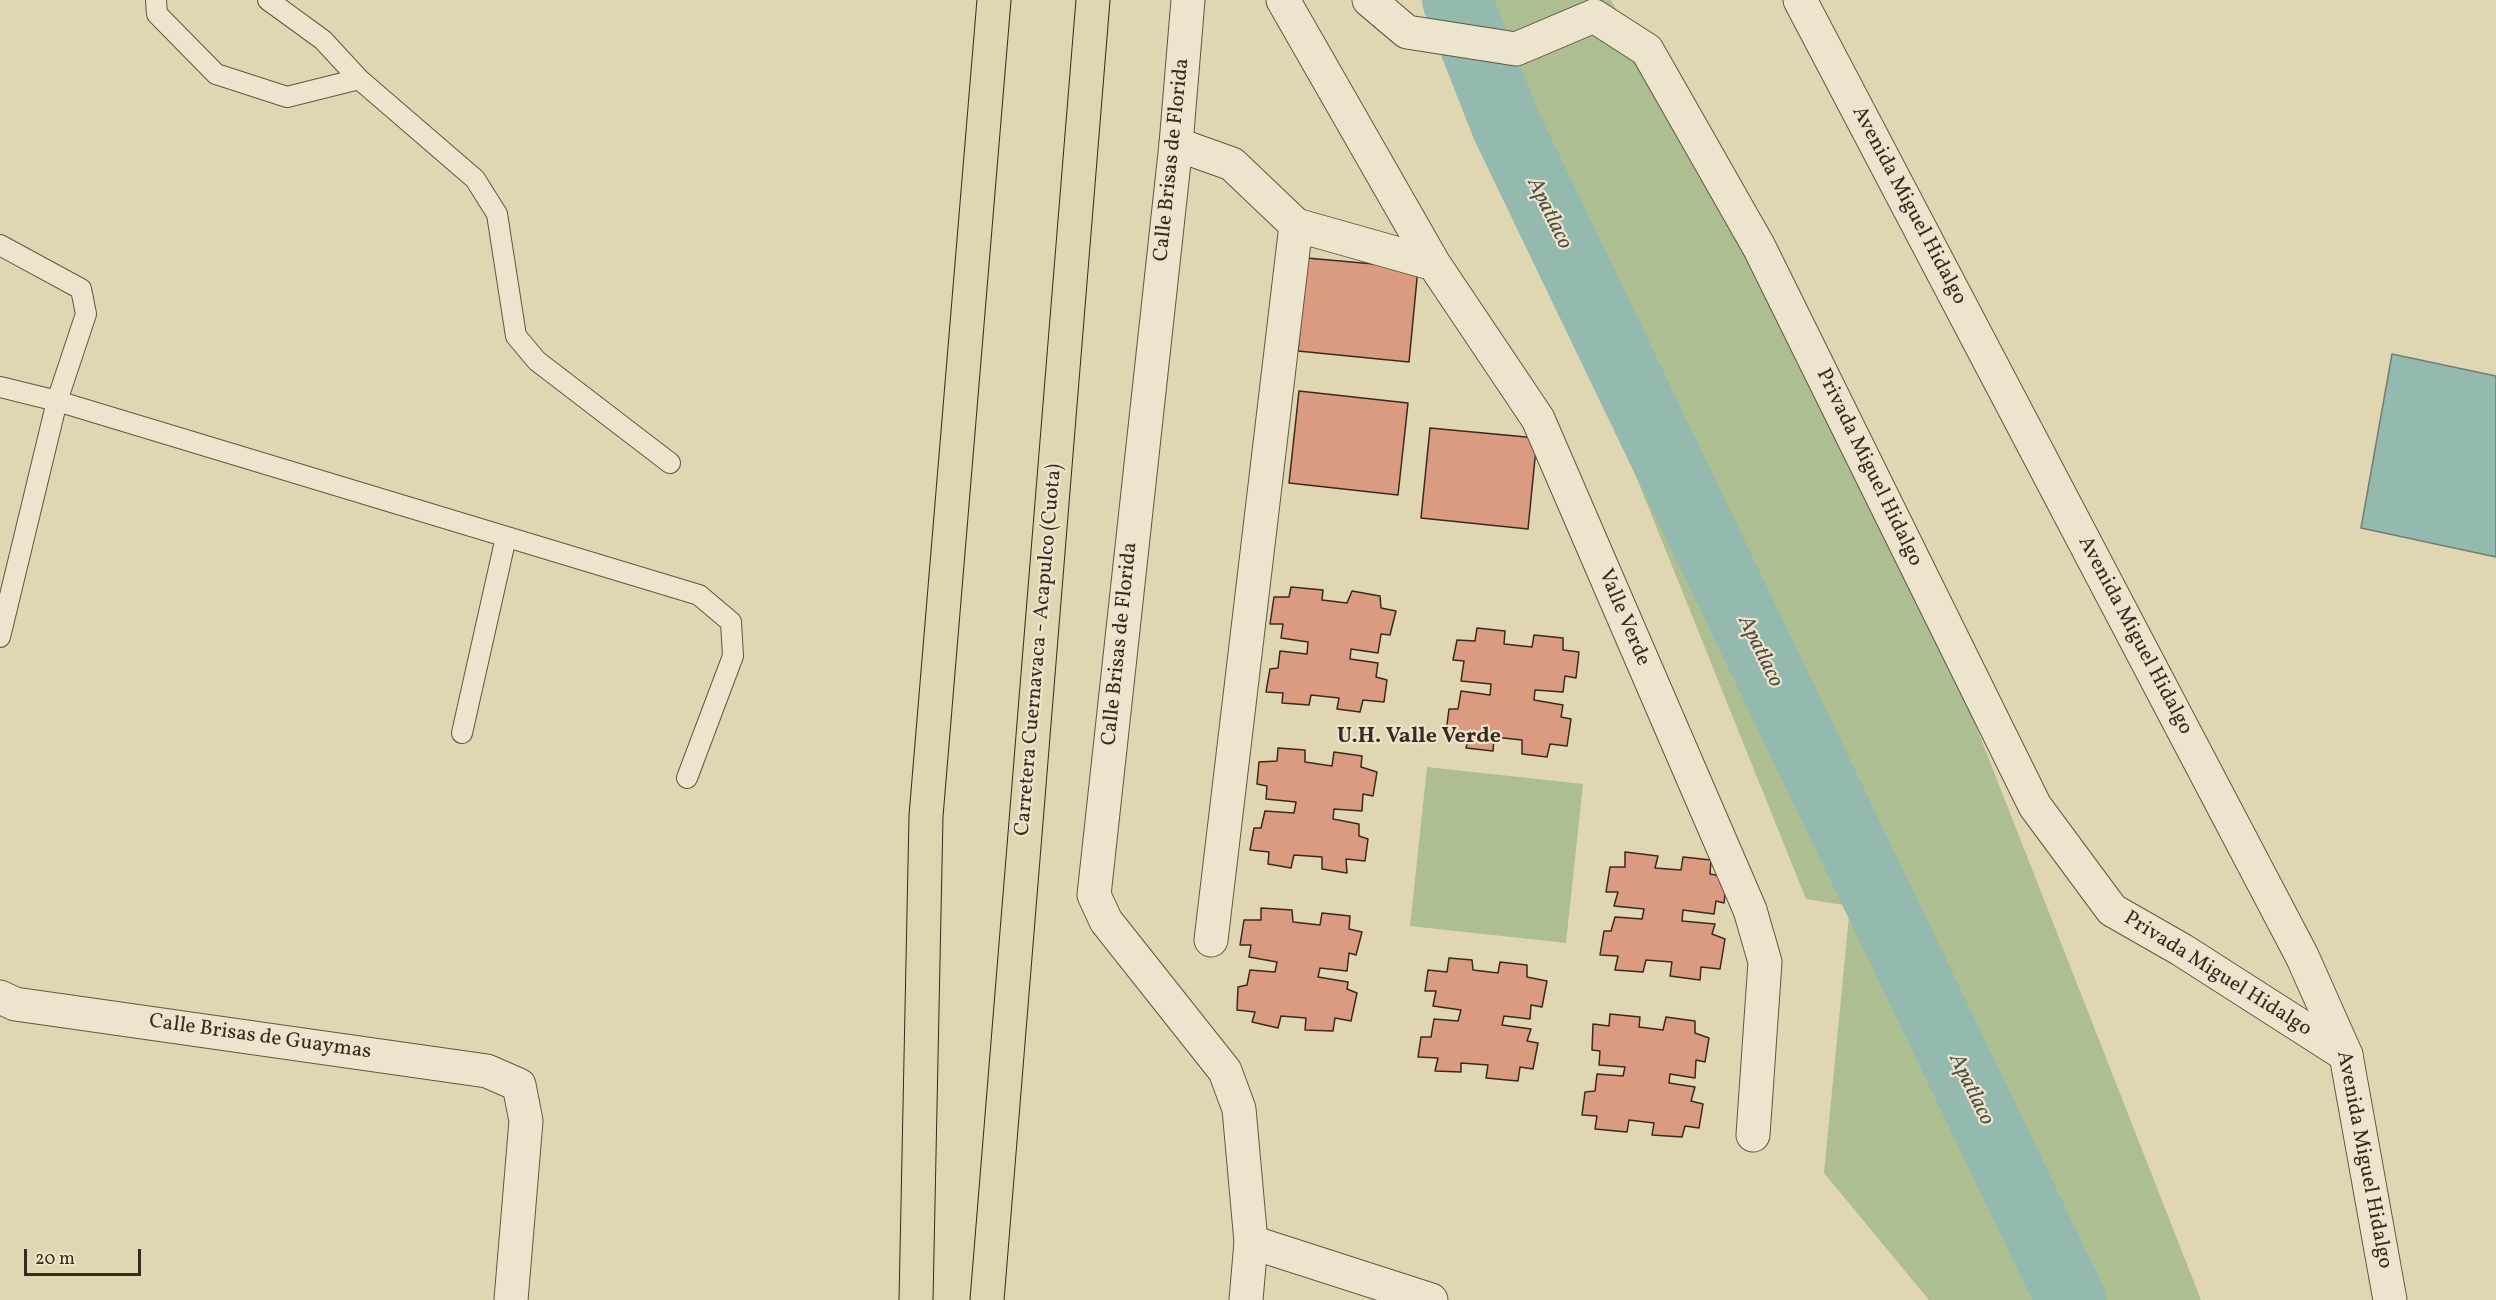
<!DOCTYPE html>
<html>
<head>
<meta charset="utf-8">
<style>
	body { margin:0 }
	#map { position:relative; width:2496px; height:1300px; overflow:hidden; background:#e1d6b2; font-family:Vollkorn,serif }
	canvas { display:block }
	.scale { position:absolute; left:24px; top:1249px; width:117px; height:27px; box-sizing:border-box; border:3px solid #3a291e; border-top:0; padding-left:8px; font-size:18px; line-height:21px; white-space:nowrap; color:#3a291e; -webkit-text-stroke:4px #ece4cd; paint-order:stroke }
</style>
</head>
<body>
<div id="map">
<canvas width="2496" height="1300"></canvas>
<div class="scale">20 m</div>
</div>
<script>
const context = document.querySelector('canvas').getContext('2d');
context.lineJoin = 'round';
function fillPath(path, color) {
  context.fillStyle = color;
  context.fill(path, 'evenodd');
}
function stroke(path, color, width, dash) {
  context.strokeStyle = color;
  context.lineWidth = width;
  context.lineCap = dash ? 'butt' : 'round';
  context.setLineDash(dash || []);
  context.stroke(path);
}
function write(font, color, halo, rows, align = 'center') {
  context.font = font + ' Vollkorn,serif';
  context.lineWidth = 4.5;
  context.setLineDash([]);
  context.textBaseline = 'middle';
  context.strokeStyle = halo;
  context.fillStyle = color;
  for (const [text, x, y, turn = 0] of rows) {
    context.save();
    context.translate(x, y);
    context.rotate((+turn || 0) * Math.PI / 180);
    context.textAlign = isNaN(turn) ? turn : align;
    if (halo) context.strokeText(text, 0, 0);
    context.fillText(text, 0, 0);
    context.restore();
  }
}
fillPath(new Path2D(`
	M 1427,0 L 1611,0 L 1901,535 L 2201,1300 L 1929,1300 L 1824,1173 L 1850,906 L 1806,899 L 1549,260 Z
	M 1427,767 L 1583,784 L 1566,943 L 1410,926 Z`), '#adbf90');
const water = new Path2D(`
	M 2392,354 L 2496,376 L 2496,557 L 2361,528 Z`);
fillPath(water, '#94b9ae');
stroke(water, '#707f74', 1.5);
stroke(new Path2D(`
	M 1457,0 L 1506,125 L 2071,1300`), '#94b9ae', 70);
const building = new Path2D(`
	M 1307,258 L 1418,268 L 1409,362 L 1298,351 Z
	M 1299,391 L 1408,403 L 1398,495 L 1289,483 Z
	M 1430,428 L 1537,438 L 1528,529 L 1421,518 Z
	M 1291,587 L 1323,590 L 1322,600 L 1347,603 L 1352,591 L 1380,596 L 1381,608 L 1396,611 L 1390,635 L 1381,634 L 1378,653 L 1351,649 L 1350,659 L 1378,663 L 1376,677 L 1387,680 L 1384,702 L 1363,700 L 1360,712 L 1337,709 L 1339,698 L 1311,695 L 1309,705 L 1282,703 L 1283,693 L 1266,692 L 1270,669 L 1278,668 L 1280,651 L 1307,654 L 1308,642 L 1281,638 L 1283,624 L 1270,624 L 1274,597 L 1289,597 Z
	M 1477,628 L 1505,631 L 1504,644 L 1532,647 L 1534,635 L 1563,638 L 1563,650 L 1579,652 L 1576,678 L 1565,676 L 1563,692 L 1535,690 L 1534,700 L 1563,705 L 1561,717 L 1571,719 L 1567,746 L 1550,744 L 1547,757 L 1522,754 L 1522,740 L 1494,737 L 1493,751 L 1466,748 L 1469,736 L 1446,732 L 1449,709 L 1458,709 L 1461,691 L 1490,695 L 1491,684 L 1461,681 L 1464,661 L 1453,660 L 1457,640 L 1475,641 Z
	M 1278,748 L 1305,750 L 1305,762 L 1332,766 L 1334,752 L 1362,756 L 1361,767 L 1377,772 L 1373,796 L 1363,794 L 1362,811 L 1334,809 L 1333,819 L 1359,824 L 1359,836 L 1368,839 L 1365,861 L 1346,859 L 1347,873 L 1322,869 L 1322,857 L 1294,855 L 1291,868 L 1268,864 L 1269,852 L 1250,850 L 1254,828 L 1261,828 L 1265,811 L 1294,813 L 1296,802 L 1266,799 L 1267,786 L 1257,784 L 1259,762 L 1277,761 Z
	M 1625,852 L 1658,856 L 1655,868 L 1681,870 L 1683,857 L 1711,860 L 1710,874 L 1727,877 L 1724,903 L 1716,901 L 1714,914 L 1683,910 L 1682,921 L 1715,924 L 1712,934 L 1725,939 L 1720,969 L 1701,967 L 1700,980 L 1670,976 L 1672,962 L 1646,960 L 1643,972 L 1615,970 L 1618,956 L 1600,955 L 1604,931 L 1611,931 L 1615,917 L 1642,919 L 1644,909 L 1614,906 L 1618,892 L 1606,892 L 1610,867 L 1625,867 Z
	M 1261,908 L 1292,910 L 1293,922 L 1320,925 L 1322,913 L 1350,916 L 1349,929 L 1362,932 L 1356,955 L 1349,953 L 1347,971 L 1320,968 L 1318,977 L 1348,982 L 1347,989 L 1357,993 L 1351,1021 L 1335,1018 L 1333,1031 L 1305,1030 L 1306,1018 L 1281,1016 L 1278,1028 L 1252,1022 L 1255,1012 L 1237,1010 L 1238,987 L 1247,985 L 1250,970 L 1275,972 L 1277,962 L 1249,957 L 1251,945 L 1240,945 L 1244,920 L 1261,920 Z
	M 1449,958 L 1472,960 L 1473,970 L 1498,973 L 1500,962 L 1527,965 L 1527,977 L 1547,981 L 1542,1007 L 1531,1005 L 1530,1019 L 1504,1016 L 1502,1025 L 1531,1029 L 1527,1041 L 1538,1043 L 1533,1069 L 1520,1067 L 1518,1081 L 1486,1078 L 1488,1065 L 1461,1063 L 1461,1072 L 1435,1071 L 1438,1058 L 1418,1057 L 1421,1037 L 1431,1037 L 1434,1019 L 1458,1021 L 1461,1010 L 1433,1006 L 1436,991 L 1425,991 L 1428,970 L 1447,972 Z
	M 1610,1014 L 1640,1017 L 1639,1027 L 1663,1030 L 1666,1017 L 1695,1021 L 1695,1033 L 1709,1038 L 1705,1062 L 1696,1060 L 1695,1078 L 1670,1074 L 1669,1083 L 1695,1087 L 1691,1101 L 1703,1104 L 1699,1128 L 1685,1126 L 1682,1137 L 1652,1135 L 1654,1123 L 1629,1120 L 1627,1132 L 1595,1129 L 1597,1116 L 1582,1115 L 1585,1092 L 1595,1091 L 1597,1074 L 1623,1076 L 1625,1067 L 1599,1065 L 1600,1051 L 1592,1050 L 1593,1024 L 1609,1026 Z`);
fillPath(building, '#db9b81');
stroke(building, '#3a291e', 1.5);
const service = new Path2D(`
	M 156,0 L 157,14 L 216,74 L 287,97 L 359,79 L 323,40 L 268,0
	M 359,79 L 475,179 L 497,214 L 516,336 L 537,361 L 670,463
	M 0,245 L 81,289 L 86,314 L 57,401 L 0,637
	M 0,387 L 57,401 L 699,595 L 731,622 L 733,656 L 687,778
	M 462,733 L 506,537`);
const minor = new Path2D(`
	M 1283,0 L 1434,264 L 1538,419 L 1750,910 L 1765,962 L 1753,1135
	M 1369,0 L 1407,32 L 1516,49 L 1594,16 L 1647,50 L 1759,247 L 2035,806 L 2112,910 L 2182,950 L 2346,1055
	M 1176,144 L 1232,164 L 1296,225 L 1434,264
	M 1211,940 L 1296,225
	M 0,997 L 15,1004 L 487,1071 L 519,1085 L 526,1121 L 511,1300
	M 1251,1242 L 1431,1300`);
const tertiary = new Path2D(`
	M 1188,0 L 1176,144 L 1094,895 L 1106,921 L 1225,1071 L 1239,1109 L 1251,1242 L 1246,1300
	M 1800,0 L 2302,956 L 2346,1055 L 2390,1300`);
const motorway = new Path2D(`
	M 916,1300 L 926,816 L 994,0
	M 987,1300 L 1093,0`);
stroke(service, '#645443', 22);
stroke(minor, '#645443', 35);
stroke(tertiary, '#645443', 35);
stroke(motorway, '#3a291e', 35);
stroke(service, '#ece4cd', 20);
stroke(minor, '#ece4cd', 33);
stroke(tertiary, '#ece4cd', 33);
stroke(motorway, '#e1d6b2', 33);
write('21px', '#3a291e', '#ece4cd', [
	["Calle Brisas de Florida",1173,160,-84],
	["Avenida Miguel Hidalgo",1908,206,62],
	["Privada Miguel Hidalgo",1868,468,64],
	["Valle Verde",1623,618,67],
	["Avenida Miguel Hidalgo",2134,636,62],
	["Calle Brisas de Florida",1121,644,-84],
	["Carretera Cuernavaca - Acapulco (Cuota)",1040,650,-85],
	["Privada Miguel Hidalgo",2217,975,32],
	["Calle Brisas de Guaymas",260,1038,8],
	["Avenida Miguel Hidalgo",2363,1160,79]
]);
write('italic 22px', '#504d42', '#ece4cd', [
	["Apatlaco",1548,214,64],
	["Apatlaco",1759,652,64],
	["Apatlaco",1970,1090,64]
]);
write('bold 22px', '#3a291e', '#ece4cd', [
	["U.H. Valle Verde",1419,738]
]);
</script>
</body>
</html>
